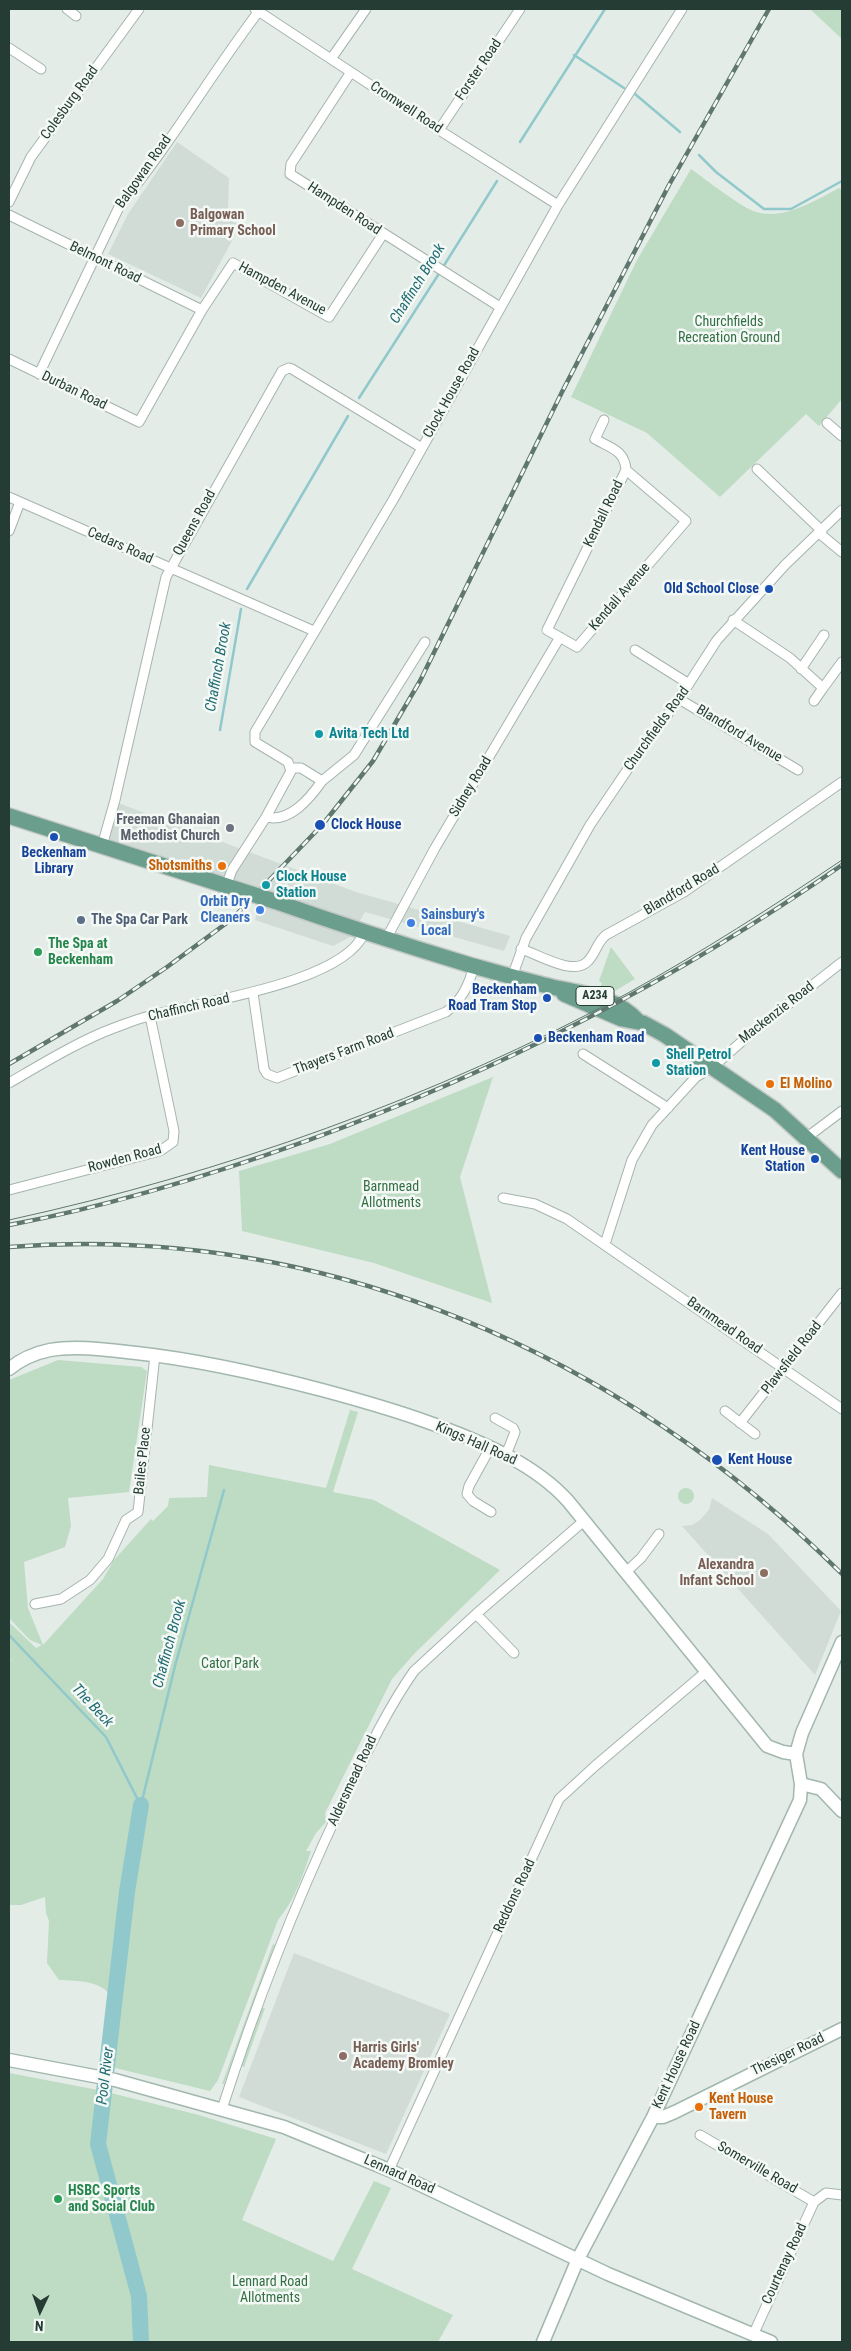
<!DOCTYPE html>
<html>
<head>
<meta charset="utf-8">
<style>
	body { margin:0 }
	#map { position:relative; width:851px; height:2351px; overflow:hidden; background:#e3ece7; font-family:"Roboto Condensed",sans-serif }
	canvas { display:block }
	.frame { position:absolute; inset:0; border:10px solid #243c33; pointer-events:none }
	.north { position:absolute; left:15px; top:2286px; width:50px; height:50px; -webkit-text-stroke:4px #f4f9f6; paint-order:stroke; rotate:183deg; font-size:14px; font-weight:700; line-height:20px; text-align:center; color:#243c33 }
	.north::after { content:''; display:block; margin:auto; width:18px; height:22px; background:#243c33; clip-path:polygon(50% 0,100% 100%,50% 72%,0 100%) }
</style>
</head>
<body>
<div id="map">
<canvas width="851" height="2351"></canvas>
<div class="frame"></div>
<div class="north">N</div>
</div>
<script>
const context = document.querySelector('canvas').getContext('2d');
context.lineJoin = 'round';
function fillPath(path, color) {
  context.fillStyle = color;
  context.fill(path, 'evenodd');
}
function stroke(path, color, width, dash) {
  context.strokeStyle = color;
  context.lineWidth = width;
  context.lineCap = dash ? 'butt' : 'round';
  context.setLineDash(dash || []);
  context.stroke(path);
}
function write(font, color, halo, rows, align = 'center') {
  context.font = font + ' "Roboto Condensed",sans-serif';
  context.lineWidth = 5;
  context.setLineDash([]);
  context.textBaseline = 'middle';
  context.strokeStyle = halo;
  context.fillStyle = color;
  for (const [text, x, y, turn = 0] of rows) {
    context.save();
    context.translate(x, y);
    context.rotate((+turn || 0) * Math.PI / 180);
    context.textAlign = isNaN(turn) ? turn : align;
    if (halo) context.strokeText(text, 0, 0);
    context.fillText(text, 0, 0);
    context.restore();
  }
}
fillPath(new Path2D(`
	M 177,142 L 229,178 L 228,212 L 232,220 L 240,226 L 201,298 L 108,254 L 128,214 Z
	M 118,803 L 356,892 L 510,936 L 504,951 L 365,912 L 350,937 L 333,946 L 255,920 L 263,892 L 107,840 Z
	M 712,1498 L 768,1534 L 841,1611 L 815,1675 L 682,1526 L 692,1525 L 700,1520 L 709,1510 Z
	M 294,1953 L 450,2014 L 386,2154 L 239,2097 Z`), '#d1dcd6');
fillPath(new Path2D(`
	M 810,9 L 842,9 L 842,39 Z
	M 691,169 C 705,179 742,208 756,212 C 785,220 814,201 839,188 L 842,190 L 842,399 L 819,426 L 806,414 L 720,497 L 647,433 L 571,397 L 637,260 Z
	M 611,947 L 635,979 L 613,992 L 601,986 L 602,983 L 599,981 Z
	M 493,1077 L 460,1177 L 492,1303 L 374,1263 L 242,1231 L 239,1171 L 330,1144 Z
	M 58,1360 L 141,1367 L 147,1371 L 129,1492 L 68,1498 L 71,1526 L 65,1547 L 24,1562 L 28,1608 L 43,1645 L 103,1579 L 114,1560 L 151,1519 L 153,1521 L 168,1506 L 169,1498 L 207,1497 L 209,1465 L 326,1488 L 350,1410 L 358,1412 L 333,1492 L 374,1500 L 500,1570 L 414,1654 L 392,1679 L 325,1813 L 326,1822 L 316,1833 L 306,1851 L 311,1851 C 303,1876 294,1901 278,1920 L 218,2080 L 210,2091 L 103,2065 L 113,1999 C 103,1980 78,1981 59,1980 L 47,1963 L 49,1921 L 46,1913 L 45,1897 L 21,1905 L 9,1905 L 9,1662 L 15,1657 L 9,1661 L 9,1622 L 36,1648 L 42,1645 L 30,1640 L 9,1618 L 9,1380 ZM 137,1821 L 126,1908 L 122,1901 L 131,1837 L 133,1838 Z
	M678 1496a8 8 0 1 1 16 0a8 8 0 1 1-16 0Z
	M 273,1944 L 275,1945 L 224,2084 L 222,2084 Z
	M 261,2008 L 265,2008 L 244,2067 L 241,2066 Z
	M 9,2073 L 98,2090 L 94,2153 L 125,2262 L 99,2144 L 107,2092 L 199,2115 L 276,2139 L 242,2220 L 333,2261 L 374,2181 L 391,2188 L 352,2269 L 453,2315 L 438,2342 L 136,2342 L 135,2303 L 129,2281 L 134,2311 L 134,2342 L 9,2342 Z`), '#bedbc3');
stroke(new Path2D(`
	M 574,55 L 624,88
	M 635,94 L 680,132
	M 520,142 L 605,9
	M 699,155 L 716,172 L 764,209 L 791,209 L 842,181
	M 443,267 L 497,181
	M 359,398 L 440,272
	M 247,589 L 348,416
	M 220,730 L 241,609
	M 9,1635 L 106,1737 L 140,1804
	M 141,1805 L 175,1666 L 224,1490`), '#90c8cc', 2.5);
stroke(new Path2D(`
	M 141,2342 L 139,2296 L 98,2144 L 127,1892 L 141,1805`), '#90c8cc', 16);
const street = new Path2D(`
	M 67,9 L 76,16
	M 255,9 L 439,130 L 558,205
	M 9,48 L 41,69
	M 331,59 L 366,9
	M 351,72 L 291,164 L 290,174 L 500,307
	M 439,130 L 520,9
	M 9,202 L 31,157 L 139,9
	M 9,215 L 202,310
	M 9,359 L 139,422 L 202,310 L 233,263 L 329,317 L 383,234
	M 39,374 L 120,205 C 171,144 211,74 259,11
	M 604,420 L 595,439 C 610,448 625,450 626,470
	M 827,423 L 842,436
	M 757,469 L 822,531
	M 626,470 L 686,521 L 577,647 L 547,630 Z
	M 9,497 L 314,631
	M 9,531 L 20,502
	M 819,533 L 842,552
	M 733,620 L 790,658 L 823,688 L 842,662
	M 635,650 L 689,684
	M 801,669 L 824,635
	M 679,699 L 798,770
	M 814,701 L 823,688
	M 322,781 L 354,755 L 425,642
	M 266,817 C 290,823 310,798 322,781 L 301,768 L 291,768
	M 102,846 L 115,800 L 166,577 L 282,371 L 289,368 L 292,369 L 422,448
	M 226,886 L 232,870 L 266,817 L 291,771 L 288,762 L 255,742 L 255,732 L 393,500 L 558,205 L 682,9
	M 386,939 L 435,848 L 560,637
	M 521,949 C 538,954 574,977 588,961 C 596,953 597,942 606,935 L 684,892 L 842,782
	M 512,977 L 526,938 L 590,825 L 636,757 L 679,699 L 717,640 L 785,565 L 842,510
	M 253,993 L 264,1069 L 267,1074 L 277,1078 L 446,1012 C 462,1000 469,985 474,966
	M 583,1054 L 668,1108
	M 9,1083 C 40,1065 81,1040 114,1028 C 125,1024 137,1019 149,1016 C 199,1002 344,983 364,933
	M 806,1138 L 842,1111
	M 9,1190 L 160,1151 L 173,1142 L 174,1131 L 150,1016
	M 503,1198 L 535,1204 L 567,1219 L 842,1409
	M 605,1244 L 632,1160 L 652,1125 L 696,1077 L 714,1066 L 748,1036 L 842,962
	M 725,1411 L 755,1434
	M 495,1418 L 513,1428 L 515,1432 L 506,1455
	M 740,1423 L 842,1293
	M 490,1448 L 469,1486 L 467,1494 L 473,1501 L 491,1512
	M 626,1572 L 641,1558 L 659,1534
	M 35,1604 L 61,1599 L 90,1580 L 108,1559 L 126,1520 L 138,1512 L 155,1355
	M 476,1614 L 514,1653
	M 222,2109 C 255,2006 294,1906 340,1808 C 363,1761 384,1714 414,1671 L 476,1614 L 585,1520
	M 700,2135 L 814,2202
	M 389,2170 L 559,1799 L 595,1766 L 707,1671
	M 753,2335 L 814,2202 L 826,2193 L 842,2195`);
const secondary = new Path2D(`
	M 9,1369 C 20,1360 35,1353 50,1350 C 77,1345 109,1350 136,1353 C 200,1360 261,1374 322,1390 C 385,1407 449,1426 508,1456 C 530,1468 551,1482 568,1501 L 767,1746 L 783,1752 L 796,1754 L 801,1784 L 800,1800 L 653,2117 L 578,2259 L 543,2342
	M 796,1754 L 802,1733 L 842,1642
	M 801,1784 L 821,1789 L 842,1811
	M 9,2060 L 115,2080 L 284,2127 L 389,2170 L 608,2274 L 771,2342
	M 653,2117 L 663,2117 L 675,2112 L 842,2029`);
const primary = new Path2D(`
	M 9,816 L 239,890
	M 274,901 C 339,924 404,945 470,965 C 495,972 519,979 544,985 C 578,994 613,994 638,1021
	M 564,994 L 622,1019 L 643,1023 L 665,1035 L 775,1110 L 842,1171`);
stroke(street, '#a6b4ad', 11);
stroke(secondary, '#a2b7ae', 15);
stroke(primary, '#c2c8c6', 18);
stroke(street, '#fff', 9);
stroke(secondary, '#fff', 12);
stroke(primary, '#6b9e8d', 15);
stroke(new Path2D(`
	M 9,1220 C 224,1173 434,1098 628,993 C 702,952 772,907 842,860`), '#5f776f', 1);
const rail = new Path2D(`
	M 9,1064 L 117,1001 L 167,967 L 232,919 L 323,824 L 373,761 L 420,681 L 562,392 L 669,185 L 769,9
	M 9,1225 C 111,1206 211,1175 309,1140 C 499,1071 676,980 842,865
	M 9,1247 C 323,1223 621,1353 842,1574`);
stroke(rail, '#5f776f', 4.5);
stroke(rail, '#f4f9f6', 2.5, [8]);
const primaryBridge = new Path2D(`
	M 239,890 L 274,901`);
stroke(primaryBridge, '#c2c8c6', 18, []);
stroke(primaryBridge, '#6b9e8d', 15);
for (const [x, y, r, color] of [
	[180,223,5,"#8d6e63"],
	[769,589,5,"#1a4fb4"],
	[319,734,5,"#0f9aa8"],
	[320,825,6,"#1a4fb4"],
	[230,828,5,"#6b7280"],
	[54,837,5,"#1a4fb4"],
	[222,866,5,"#e8710a"],
	[266,885,5,"#0f9aa8"],
	[260,910,5,"#3f7fe0"],
	[81,920,5,"#5c6f8a"],
	[411,923,5,"#3f7fe0"],
	[38,952,5,"#2e9e5b"],
	[547,998,5,"#1a4fb4"],
	[538,1038,5,"#1a4fb4"],
	[656,1063,5,"#0f9aa8"],
	[770,1084,5,"#e8710a"],
	[815,1159,5,"#1a4fb4"],
	[717,1460,6,"#1a4fb4"],
	[764,1573,5,"#8d6e63"],
	[343,2056,5,"#8d6e63"],
	[699,2107,5,"#e8710a"],
	[58,2199,5,"#2e9e5b"]
]) {
  const dot = new Path2D();
  dot.arc(x, y, r, 0, 2 * Math.PI);
  context.fillStyle = color;
  context.fill(dot);
  stroke(dot, '#f4f9f6', 2);
}
for (const [x, y, w] of [
	[595,996,38]
]) {
  const box = new Path2D();
  box.roundRect(x - w / 2, y - 9.5, w, 19, 4);
  context.fillStyle = '#f4f9f6';
  context.fill(box);
  stroke(box, '#243c33', 1);
}
write('bold 12px', '#243c33', null, [
	["A234",595,996]
]);
write('14px', '#243c33', '#f4f9f6', [
	["Forster Road",479,70,-56],
	["Colesburg Road",70,103,-54],
	["Cromwell Road",406,108,33],
	["Balgowan Road",144,172,-55],
	["Hampden Road",344,209,33],
	["Belmont Road",105,263,26],
	["Hampden Avenue",282,289,28],
	["Durban Road",74,391,26],
	["Clock House Road",452,393,-61],
	["Kendall Road",604,514,-64],
	["Queens Road",195,523,-61],
	["Cedars Road",120,546,24],
	["Kendall Avenue",620,597,-49],
	["Churchfields Road",657,729,-54],
	["Blandford Avenue",739,734,31],
	["Sidney Road",471,787,-59],
	["Blandford Road",682,890,-31],
	["Chaffinch Road",189,1008,-13],
	["Mackenzie Road",777,1013,-38],
	["Thayers Farm Road",344,1052,-21],
	["Rowden Road",125,1159,-15],
	["Barnmead Road",724,1326,35],
	["Plawsfield Road",792,1358,-52],
	["Kings Hall Road",476,1444,24],
	["Bailes Place",143,1461,-84],
	["Aldersmead Road",353,1781,-65],
	["Reddons Road",515,1896,-65],
	["Thesiger Road",788,2055,-26],
	["Kent House Road",677,2065,-65],
	["Somerville Road",757,2168,30],
	["Lennard Road",399,2175,24],
	["Courtenay Road",785,2264,-65]
]);
write('bold 14px', '#785e54', '#f4f9f6', [
	["Balgowan",190,215],
	["Primary School",190,231],
	["Alexandra",754,1565,"right"],
	["Infant School",754,1581,"right"],
	["Harris Girls'",353,2048],
	["Academy Bromley",353,2064]
], 'left');
write('14px', '#326f44', '#f4f9f6', [
	["Churchfields",729,322],
	["Recreation Ground",729,338],
	["Barnmead",391,1187],
	["Allotments",391,1203],
	["Cator Park",230,1664],
	["Lennard Road",270,2282],
	["Allotments",270,2298]
]);
write('bold 14px', '#164399', '#f4f9f6', [
	["Old School Close",759,589],
	["Clock House",331,825,"left"],
	["Beckenham",54,853,"center"],
	["Library",54,869,"center"],
	["Beckenham",537,990],
	["Road Tram Stop",537,1006],
	["Beckenham Road",548,1038,"left"],
	["Kent House",805,1151],
	["Station",805,1167],
	["Kent House",728,1460,"left"]
], 'right');
write('bold 14px', '#0d838f', '#f4f9f6', [
	["Avita Tech Ltd",329,734],
	["Clock House",276,877],
	["Station",276,893],
	["Shell Petrol",666,1055],
	["Station",666,1071]
], 'left');
write('bold 14px', '#5b616d', '#f4f9f6', [
	["Freeman Ghanaian",220,820],
	["Methodist Church",220,836]
], 'right');
write('bold 14px', '#c56008', '#f4f9f6', [
	["Shotsmiths",212,866,"right"],
	["El Molino",780,1084],
	["Kent House",709,2099],
	["Tavern",709,2115]
], 'left');
write('bold 14px', '#366cbe', '#f4f9f6', [
	["Orbit Dry",250,902],
	["Cleaners",250,918],
	["Sainsbury's",421,915,"left"],
	["Local",421,931,"left"]
], 'right');
write('bold 14px', '#4e5e75', '#f4f9f6', [
	["The Spa Car Park",91,920]
], 'left');
write('bold 14px', '#27864d', '#f4f9f6', [
	["The Spa at",48,944],
	["Beckenham",48,960],
	["HSBC Sports",68,2191],
	["and Social Club",68,2207]
], 'left');
write('italic 15px', '#236c73', '#f4f9f6', [
	["Chaffinch Brook",418,284,-58],
	["Chaffinch Brook",219,667,-80],
	["Chaffinch Brook",170,1644,-75],
	["The Beck",92,1706,47],
	["Pool River",106,2076,-83]
]);
</script>
</body>
</html>
